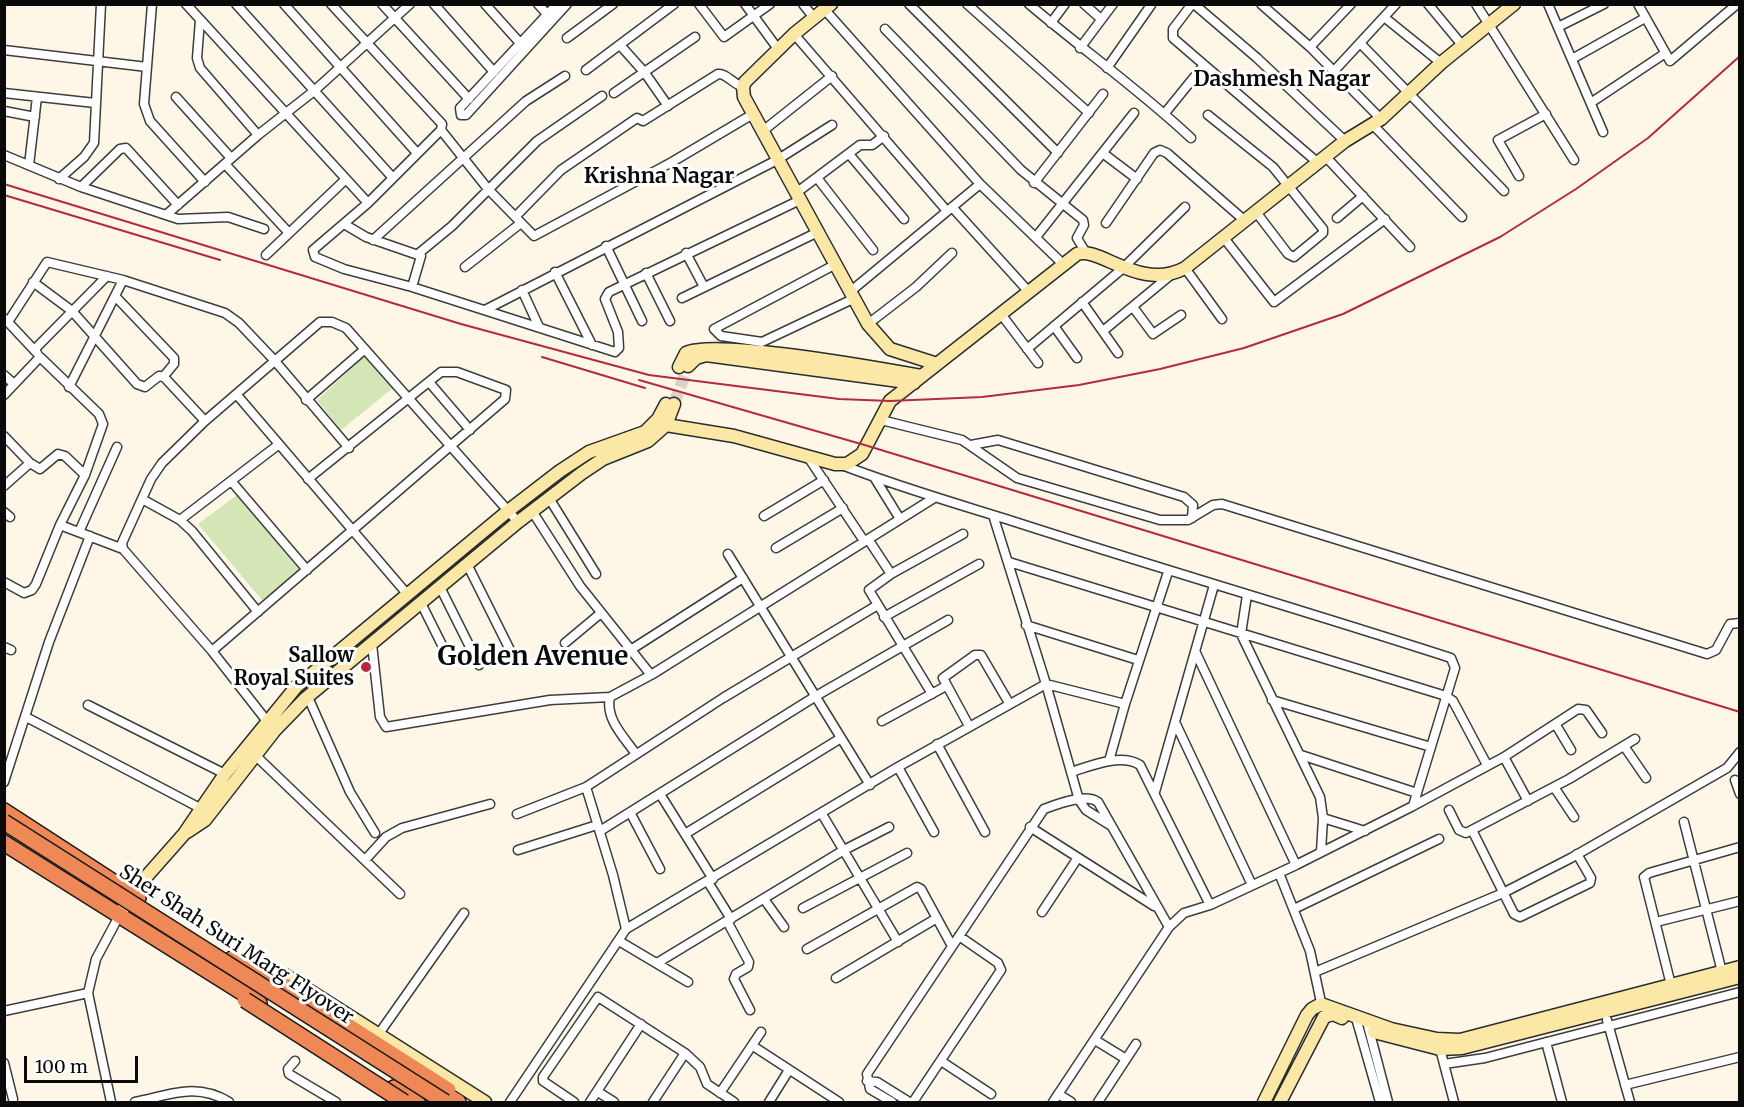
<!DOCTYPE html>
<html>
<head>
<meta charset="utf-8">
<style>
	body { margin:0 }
	#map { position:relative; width:1744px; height:1107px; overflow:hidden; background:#fef7e8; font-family:Merriweather,serif }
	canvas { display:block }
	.frame { position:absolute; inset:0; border:6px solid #0a0a0a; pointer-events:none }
	.scale { position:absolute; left:24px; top:1056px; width:114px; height:27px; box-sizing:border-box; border:3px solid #0a0a0a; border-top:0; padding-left:8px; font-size:18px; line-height:21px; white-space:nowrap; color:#0a0a0a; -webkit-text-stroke:4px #fff; paint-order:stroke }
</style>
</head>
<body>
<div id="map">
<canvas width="1744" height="1107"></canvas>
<div class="frame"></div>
<div class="scale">100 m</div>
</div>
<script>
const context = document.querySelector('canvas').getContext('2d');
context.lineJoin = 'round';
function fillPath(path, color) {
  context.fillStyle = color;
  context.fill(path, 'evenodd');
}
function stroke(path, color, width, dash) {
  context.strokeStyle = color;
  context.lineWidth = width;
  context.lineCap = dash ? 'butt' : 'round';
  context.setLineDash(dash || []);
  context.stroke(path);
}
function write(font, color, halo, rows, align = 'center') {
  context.font = font + ' Merriweather,serif';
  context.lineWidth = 6;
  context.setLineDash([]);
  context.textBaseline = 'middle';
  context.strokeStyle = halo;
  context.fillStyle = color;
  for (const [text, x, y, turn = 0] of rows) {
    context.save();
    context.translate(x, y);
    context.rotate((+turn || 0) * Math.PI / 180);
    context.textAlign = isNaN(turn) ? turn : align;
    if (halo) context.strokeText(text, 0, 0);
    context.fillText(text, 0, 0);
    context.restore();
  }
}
fillPath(new Path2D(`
	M 365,356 L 393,388 L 341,430 L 317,400 Z
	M 237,495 L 300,571 L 262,600 L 198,524 Z`), '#d4e6b5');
stroke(new Path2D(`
	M 674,404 L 688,366`), '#d9d3c7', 12, [12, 6]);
const street = new Path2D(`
	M 152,4 L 144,104 L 150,121 L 205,182
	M 186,4 L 368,203
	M 236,4 L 393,178
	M 284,4 L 417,153
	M 331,4 L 442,124 L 441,130 L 368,203 L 313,250 L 315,257 L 344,269 L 412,287 L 615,352 L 619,348 L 618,332 L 605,299 L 609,292 L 800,200
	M 382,4 L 469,99
	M 434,4 L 494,72
	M 485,4 L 520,43
	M 538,4 L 547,14
	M 557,4 L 460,108 L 461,115 L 466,115 L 567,4
	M 699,4 L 724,37 L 770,4
	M 745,4 L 778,49
	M 803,4 L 814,18
	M 909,4 L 1058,153
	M 967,4 L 1089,113
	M 1029,4 C 1083,50 1140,90 1191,138
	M 1084,4 L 1101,19
	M 1192,4 L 1173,29 L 1173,38 L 1317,162
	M 1194,4 L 1257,58 L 1345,141
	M 1261,4 L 1310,47 L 1381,119
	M 1428,4 L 1462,45
	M 1476,4 L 1574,160
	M 1548,4 L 1603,132
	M 1638,4 L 1670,61 L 1736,5
	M 825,10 L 980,184 L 1064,265
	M 1384,17 L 1441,63
	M 200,20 L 197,58 L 200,68 L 258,135
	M 1051,23 L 1065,4
	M 1558,27 L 1604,4
	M 885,29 L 1021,170 L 1083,220 L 1084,225 L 1077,238 L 1086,253
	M 794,34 L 947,211
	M 567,38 L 613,4
	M 1360,43 L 1504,191
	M 620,45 L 645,73 L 668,106
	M 1310,47 L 1351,4
	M 1080,48 L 1113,4
	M 4,50 L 147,67
	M 1572,59 L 1645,18
	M 1107,68 L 1151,5
	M 586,70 L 674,4
	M 1334,71 L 1396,4
	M 4,93 L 95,103
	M 614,93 L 695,37
	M 176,97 L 231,158
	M 1592,102 L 1664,54
	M 4,111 L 35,117
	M 1165,113 L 1204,65
	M 1208,115 L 1273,167 L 1323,229 L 1323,233 L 1294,257 L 1288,254 L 1256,212
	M 1373,125 L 1462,217
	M 441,130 L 488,189 L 534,236 L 672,162 L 753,114
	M 764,130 L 832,76
	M 849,154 L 904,219
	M 1104,154 L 1137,179
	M 4,155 L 81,187 L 178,219 L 228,217 L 264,229
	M 1325,156 L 1410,247
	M 225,164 L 289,233
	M 29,165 L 37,97
	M 1519,176 L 1498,140 L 1546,114
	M 59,179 L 84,157 L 94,143 L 101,4
	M 818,179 L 873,250
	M 1034,183 L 1103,94
	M 81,187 L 120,149 L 126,148 L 178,205
	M 796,193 L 860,145 L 872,145 L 884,136
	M 952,207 L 1029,292
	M 166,215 L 258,135 L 314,91 L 410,4
	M 516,216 L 561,170 L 637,118 L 643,121 L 718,74 C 726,73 733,84 743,87
	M 1337,218 L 1363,196
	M 1106,223 L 1154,153 L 1160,150 L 1167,153 L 1244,220
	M 344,224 L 366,237 L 421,256 L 412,287
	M 1036,237 L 1134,113
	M 1224,238 L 1274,302 L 1385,219
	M 373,240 L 526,101 L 565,76
	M 606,246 L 642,321
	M 686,253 L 704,287
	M 418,254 L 452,226 L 537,141 L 602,96
	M 266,255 L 346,179
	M 836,264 L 714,329 L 721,336 L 762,342 L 855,298
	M 465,267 L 521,223
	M 1185,268 L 1222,319
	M 555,272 L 592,345
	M 646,273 L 670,321
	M 33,282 L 72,311 L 137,384 L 145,387 L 159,376 L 164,377 L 205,421
	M 522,290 L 539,327
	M 851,291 L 980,184
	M 115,296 L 174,358 L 174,364 L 163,377
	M 682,298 L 818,232
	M 1082,302 L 1118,353
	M 1133,307 L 1153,334 L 1181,315
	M 485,310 L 777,160 L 832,125
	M 1001,314 L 1038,363
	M 5,319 L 37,353
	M 8,322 L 47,262 L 123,280 L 225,313 L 239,323 L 275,361 L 349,448
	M 868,324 L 916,287 L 952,253
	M 1054,326 L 1077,358
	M 1103,331 L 1172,274
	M 1027,349 L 1122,269 L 1185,207
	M 34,350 L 107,276
	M 4,375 L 14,384
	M 429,382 L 470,430
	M 69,387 L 123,280
	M 4,395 L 40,357 L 99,414 L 103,424 L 85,475 L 60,525 L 36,584 L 32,590 L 24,593 L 4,582
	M 237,395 L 408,595
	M 306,400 L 365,349
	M 881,420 L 962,440 L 1017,478 L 1160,520 L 1188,520 L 1213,505 L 1222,504 L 1707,654 L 1716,650 L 1730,624 L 1740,623
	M 4,436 L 30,463
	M 971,445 L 998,440 L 1184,497 L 1193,505 L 1192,518
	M 808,457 L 864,541
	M 842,465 C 896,486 951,502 1006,519 C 1154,567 1303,610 1451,658 L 1455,668 L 1413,806
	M 874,477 L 900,519
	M 232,482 L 307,570
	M 4,486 L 30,463 L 40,469 L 58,454 L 65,456 L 85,475
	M 549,498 L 596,574
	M 142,499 L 180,520 L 192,531 L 258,612
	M 532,511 L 580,586 L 651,675
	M 4,512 L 10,517
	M 993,515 L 1046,684 L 1079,800 L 1086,810 L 1110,825
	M 764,516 L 824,480
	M 180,520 L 278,445
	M 60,525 L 123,549
	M 79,532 L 117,447
	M 868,539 L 891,574
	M 776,548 L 843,508
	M 728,554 L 870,785
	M 1009,562 L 1446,696 L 1453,701 L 1487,765
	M 467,564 L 512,654
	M 440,587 L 479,665
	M 1247,595 L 1241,634 L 1320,797 L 1323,818 L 1321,852
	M 421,603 L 450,661
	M 884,617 L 979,564
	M 1026,625 L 1138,660
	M 565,643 L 601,613
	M 372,644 L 380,717 L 386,727 L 550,700 L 610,697 L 651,675 L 934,498
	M 4,647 L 11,650
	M 632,649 L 743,578
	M 212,651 L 505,399 L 506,390 L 457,372 L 441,372 L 308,479
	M 1196,653 L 1296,865
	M 932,694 L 869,590 L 891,574 L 963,534
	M 308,697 L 350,792 L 375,833
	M 610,697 C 605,719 624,737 636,754
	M 1272,700 L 1431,747
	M 88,705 L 225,774
	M 26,717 L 200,808
	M 882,721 L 946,686
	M 1175,722 L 1252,885
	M 270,725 L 212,651 L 123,549 L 122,543 L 151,479 L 162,463 L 205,421 L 320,322 L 332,322 L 346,328 L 518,522
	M 1556,725 L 1571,750
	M 969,726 L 943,678 L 975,655 L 981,655 L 1009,703
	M 937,744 L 985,832
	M 1624,746 L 1646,778
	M 255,755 L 400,894
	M 1301,755 L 1417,793
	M 1504,757 L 1528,801
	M 1109,761 L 1125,704 L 1168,572
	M 898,767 L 934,832
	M 1071,772 C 1091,766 1120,753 1140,765 L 1210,905
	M 1735,780 L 1740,794
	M 4,782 L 49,642 L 90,536
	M 586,787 L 613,875 L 626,929
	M 1554,787 L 1574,817
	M 1155,792 L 1214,585
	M 660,794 L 713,879
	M 1449,810 L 1459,830 L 1466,833 L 1569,779 L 1635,739
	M 517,814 L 586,787 L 723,698 L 876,606
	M 631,814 L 660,869
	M 822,814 L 898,942
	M 1323,818 L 1365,831
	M 1684,822 L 1722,972
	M 1030,827 L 1154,906
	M 1472,830 L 1514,914 L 1520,917 L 1590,883 L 1591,878 L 1577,854
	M 600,831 L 816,696 L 948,620
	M 685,834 L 841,738
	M 518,850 L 597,825
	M 365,860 L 386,837 L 402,828 L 490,804
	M 1279,873 L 1310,951 L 1322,1007
	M 708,882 L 731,919
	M 764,899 L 784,927
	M 803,908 L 907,853
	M 1294,909 L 1439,839
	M 1042,912 L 1077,859
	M 727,921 L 749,962 L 748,967 L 736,974 L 734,979 L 750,1010
	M 1656,922 L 1740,901
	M 619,941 L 688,982
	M 807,949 L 917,887 L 921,889 L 952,946
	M 657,963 L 844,850 L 889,827
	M 1315,972 L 1503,893 L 1571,858 L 1727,768 L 1740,752
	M 836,978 L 937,918
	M 1671,985 L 1644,877 L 1649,873 L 1740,847
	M 4,1011 L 88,993
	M 1356,1018 L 1380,1102
	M 1607,1020 L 1630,1102
	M 1367,1022 L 1388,1102
	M 378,1035 L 464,913
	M 1095,1040 L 1126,1059
	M 1546,1042 L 1562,1102
	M 1439,1045 L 1454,1102
	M 753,1046 L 839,1102
	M 295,1061 L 288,1069 L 289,1074 L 336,1102
	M 941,1061 L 991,1094
	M 4,1063 L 13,1099
	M 1444,1064 L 1485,1058 L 1740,992
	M 867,1081 L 877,1082 L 909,1102
	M 1625,1085 L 1740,1057
	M 598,1092 L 614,1102
	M 720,1093 L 761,1032
	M 1058,1094 L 1071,1102
	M 111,1102 L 88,993 L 96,959 L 119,916
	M 135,1102 C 170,1095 196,1082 229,1102
	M 510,1102 L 626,929 L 898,767 L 1046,684 L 1125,704
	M 574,1102 L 543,1081 L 543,1077 L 598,997 L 685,1053 L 700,1067 L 707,1084 L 734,1102
	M 590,1102 L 641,1024
	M 653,1102 L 685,1053
	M 769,1102 L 789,1070
	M 892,1102 L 870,1089 L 867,1074 L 1044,809 C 1058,804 1085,793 1098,802 L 1169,927
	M 913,1102 L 1001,970 L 998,963 L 959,936
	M 1053,1102 L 1169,927 L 1184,913 L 1210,905 L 1296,865 L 1413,806 L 1504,757 L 1578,709 L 1586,710 L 1602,733
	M 1098,1102 L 1136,1044`);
const secondary = new Path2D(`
	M 831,4 L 794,34 L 745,82 L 743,87 L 744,97 L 868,324 L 890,349 L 937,364
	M 688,366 L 696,358 L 706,355 L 914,383
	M 679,367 L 686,353 C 714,338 883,369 922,376
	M 666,425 L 734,436 L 835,464 L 847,464 L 862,454 L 890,401 L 1077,254 C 1100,246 1140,292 1185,268 L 1345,141 L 1381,119 L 1441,63 L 1514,4
	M 187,832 L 205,820 L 275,730 L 306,698 L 518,522 L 582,473 L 603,459 L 648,441 L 666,425 L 674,404
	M 119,916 L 131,894 L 184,834 L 225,774 L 296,687 L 508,511 L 560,471 L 589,452 L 645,432 L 658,419 L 666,404
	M 266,972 L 285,975 L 485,1102
	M 1374,1032 L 1440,1049 L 1462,1048 L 1740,977
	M 1264,1102 L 1307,1015 L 1312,1009 L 1321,1004 L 1391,1029 L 1437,1039 L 1460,1040 L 1740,967
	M 1280,1102 L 1324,1017 L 1333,1014 L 1342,1018`);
const highway = new Path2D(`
	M 4,811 L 138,898
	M 4,843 L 259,1003
	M 232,959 L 262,971 L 448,1090
	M 394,1088 L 417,1102
	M 436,1089 L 458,1102`);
stroke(street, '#3d3d3d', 11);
stroke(secondary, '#2c2c2c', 15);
stroke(highway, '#1b1b1b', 18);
stroke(street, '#fff', 8);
stroke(secondary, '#fbe7a6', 12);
stroke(highway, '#ee8857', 15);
stroke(new Path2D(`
	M 4,184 L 461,324 L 649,375 L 839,399 L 890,401 L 982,397 L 1079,385 L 1160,369 L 1244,348 L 1343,314 L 1500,237 L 1576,189 L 1648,138 L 1740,56
	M 4,195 L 220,260
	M 542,357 L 645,388
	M 639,380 L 868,446 L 1740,712`), '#b32a42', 2);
const highwayBridge = new Path2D(`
	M 4,822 L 445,1102
	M 245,1000 L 404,1102`);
stroke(highwayBridge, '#1b1b1b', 18, []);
stroke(highwayBridge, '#ee8857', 15);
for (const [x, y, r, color] of [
	[366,667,6,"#b32a42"]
]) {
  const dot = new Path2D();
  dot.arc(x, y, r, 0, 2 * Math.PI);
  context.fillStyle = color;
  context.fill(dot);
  stroke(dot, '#fff', 2);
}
write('bold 20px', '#0a0a0a', '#fff', [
	["Sallow",354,656],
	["Royal Suites",354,679]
], 'right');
write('20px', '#0a0a0a', '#fff', [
	["Sher Shah Suri Marg Flyover",236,945,33]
]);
write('bold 21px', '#0a0a0a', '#fff', [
	["Dashmesh Nagar",1282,80],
	["Krishna Nagar",659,177]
]);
write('bold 26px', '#0a0a0a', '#fff', [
	["Golden Avenue",533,658]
]);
</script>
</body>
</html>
